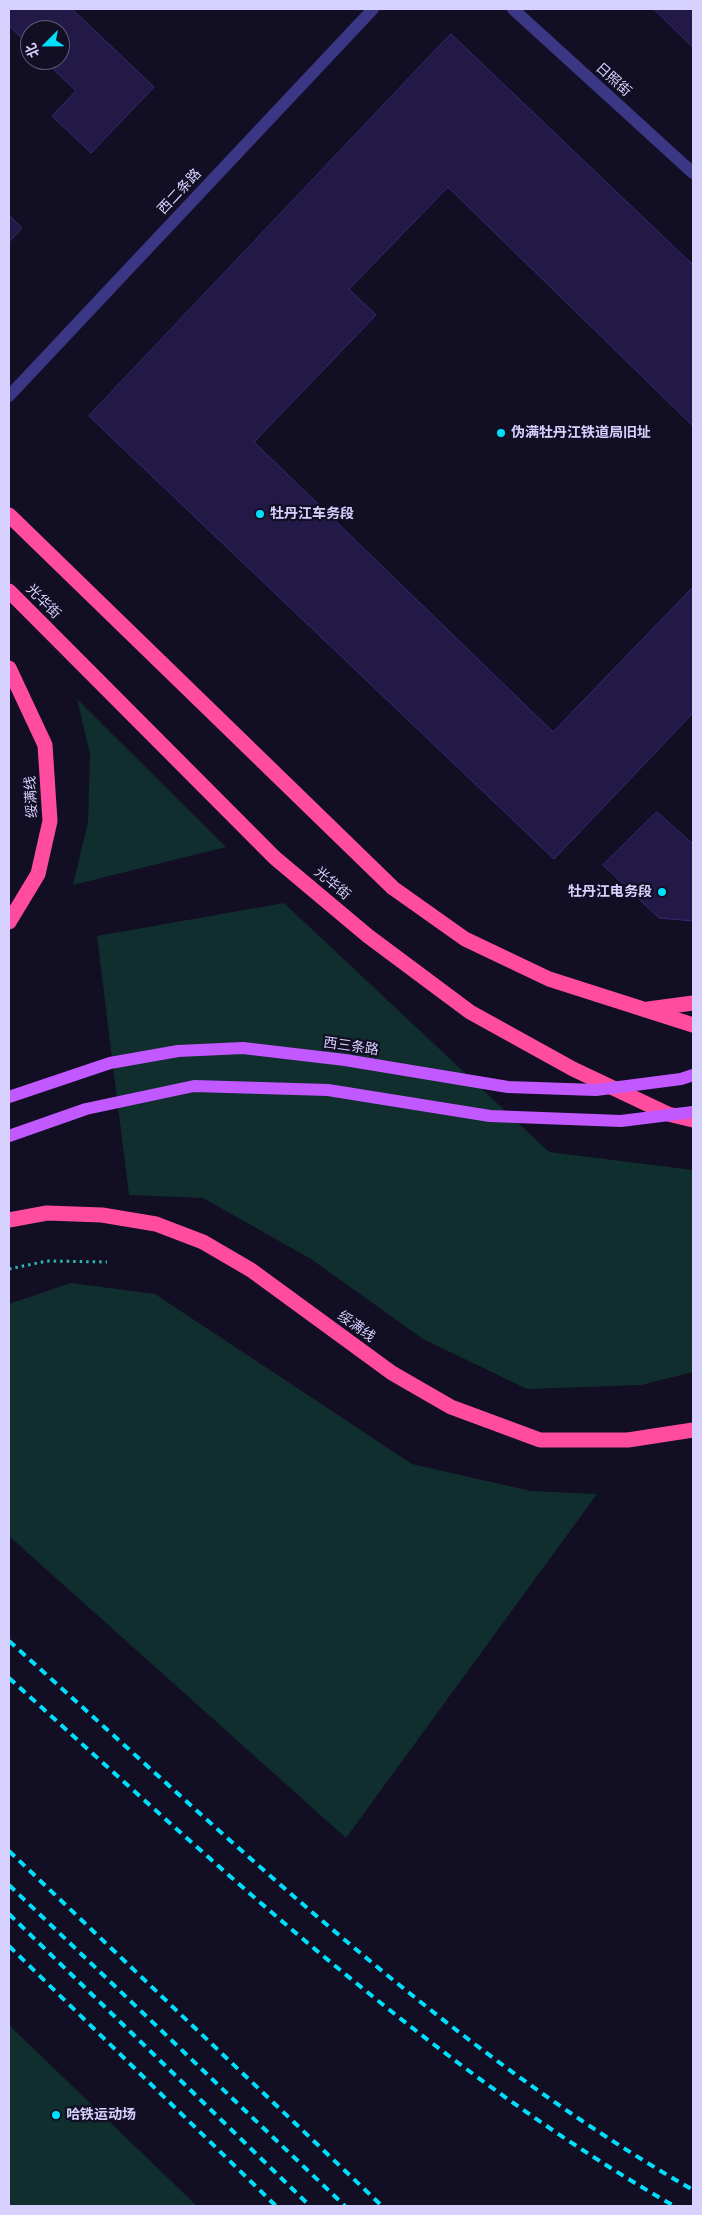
<!DOCTYPE html>
<html>
<head>
<meta charset="utf-8">
<style>
	body { margin:0 }
	#map { position:relative; width:702px; height:2215px; overflow:hidden; background:#120e24; font-family:"DM Sans","Noto Sans SC",sans-serif }
	canvas { display:block }
	.frame { position:absolute; inset:0; border:10px solid #d7d1ff; pointer-events:none }
	.north { position:absolute; left:20px; top:20px; width:50px; height:50px; box-sizing:border-box; background:#120e24; border:1px solid #615c7c; border-radius:50%; rotate:247deg; font-size:14px; font-weight:700; line-height:20px; text-align:center; color:#d7d1ff }
	.north::after { content:''; display:block; margin:auto; width:18px; height:22px; background:#00e0fc; clip-path:polygon(50% 0,100% 100%,50% 72%,0 100%) }
</style>
</head>
<body>
<div id="map">
<canvas width="702" height="2215"></canvas>
<div class="frame"></div>
<div class="north">北</div>
</div>
<script>
const context = document.querySelector('canvas').getContext('2d');
context.lineJoin = 'round';
function fillPath(path, color) {
  context.fillStyle = color;
  context.fill(path, 'evenodd');
}
function stroke(path, color, width, dash) {
  context.strokeStyle = color;
  context.lineWidth = width;
  context.lineCap = dash ? 'butt' : 'round';
  context.setLineDash(dash || []);
  context.stroke(path);
}
function write(font, color, halo, rows, align = 'center') {
  context.font = font + ' "DM Sans","Noto Sans SC",sans-serif';
  context.lineWidth = 4.5;
  context.setLineDash([]);
  context.textBaseline = 'middle';
  context.strokeStyle = halo;
  context.fillStyle = color;
  for (const [text, x, y, turn = 0] of rows) {
    context.save();
    context.translate(x, y);
    context.rotate((+turn || 0) * Math.PI / 180);
    context.textAlign = isNaN(turn) ? turn : align;
    if (halo) context.strokeText(text, 0, 0);
    context.fillText(text, 0, 0);
    context.restore();
  }
}
fillPath(new Path2D(`
	M 77,699 L 226,847 L 73,885 L 88,822 L 90,754 Z
	M 284,903 L 549,1152 L 693,1170 L 693,1372 L 641,1385 L 527,1389 L 423,1339 L 311,1259 L 203,1198 L 129,1195 L 97,936 Z
	M 71,1283 L 155,1294 L 412,1464 L 531,1491 L 597,1494 L 346,1838 L 9,1536 L 9,1304 Z
	M 9,2025 L 197,2206 L 9,2206 Z`), '#102e2e');
const building = new Path2D(`
	M 9,9 L 72,9 L 154,87 L 91,153 L 52,116 L 76,91 L 44,60 L 60,60 L 60,30 L 30,30 L 30,46 L 9,26 Z
	M 654,9 L 693,9 L 693,47 Z
	M 451,34 L 693,265 L 693,426 L 448,187 L 349,289 L 376,315 L 254,442 L 553,732 L 693,587 L 693,713 L 554,859 L 89,416 Z
	M 9,215 L 22,228 L 9,242 Z
	M 657,812 L 693,844 L 693,921 L 659,918 L 603,865 Z`);
fillPath(building, '#231946');
stroke(building, '#392a72', 1);
stroke(new Path2D(`
	M 9,1269 L 47,1261 L 107,1262`), '#2bb9b2', 3, [2.5, 4]);
stroke(new Path2D(`
	M 513,9 L 693,173
	M 9,396 L 373,9`), '#3b3785', 12);
stroke(new Path2D(`
	M 9,515 L 393,888 L 465,939 L 549,979 L 693,1025
	M 9,591 L 275,858 L 368,936 L 470,1012 L 573,1069 L 668,1114 L 693,1120
	M 9,668 L 45,745 L 50,821 L 38,874 L 9,922
	M 648,1009 L 693,1003
	M 9,1220 L 47,1213 L 102,1215 L 156,1224 L 203,1242 L 251,1270 L 392,1373 L 451,1407 L 540,1440 L 628,1440 L 693,1430`), '#ff4ca0', 15);
stroke(new Path2D(`
	M 9,1641 C 226,1835 439,2044 693,2190
	M 9,1678 C 219,1867 427,2064 674,2206
	M 9,1851 L 382,2206
	M 9,1885 L 345,2206
	M 9,1914 L 310,2206
	M 9,1946 L 276,2206`), '#00e0fc', 4, [8, 6]);
stroke(new Path2D(`
	M 9,1097 L 110,1063 L 178,1051 L 243,1048 L 345,1060 L 508,1087 L 596,1090 L 681,1079 L 693,1075
	M 9,1136 L 86,1109 L 194,1086 L 328,1090 L 490,1116 L 621,1121 L 693,1112`), '#c258ff', 12);
for (const [x, y, r, color] of [
	[501,433,5,"#00e0fc"],
	[260,514,5,"#00e0fc"],
	[662,892,5,"#00e0fc"],
	[56,2115,5,"#00e0fc"]
]) {
  const dot = new Path2D();
  dot.arc(x, y, r, 0, 2 * Math.PI);
  context.fillStyle = color;
  context.fill(dot);
  stroke(dot, '#120e24', 2);
}
write('14px', '#d7d1ff', '#120e24', [
	["日照街",613,80,42],
	["西二条路",180,192,-47],
	["光华街",43,602,45],
	["绥满线",32,797,-93],
	["光华街",332,884,40],
	["西三条路",351,1047,8],
	["绥满线",356,1327,36]
]);
write('bold 14px', '#d7d1ff', '#120e24', [
	["伪满牡丹江铁道局旧址",511,433],
	["牡丹江车务段",270,514],
	["牡丹江电务段",652,892,"right"],
	["哈铁运动场",66,2115]
], 'left');
</script>
</body>
</html>
